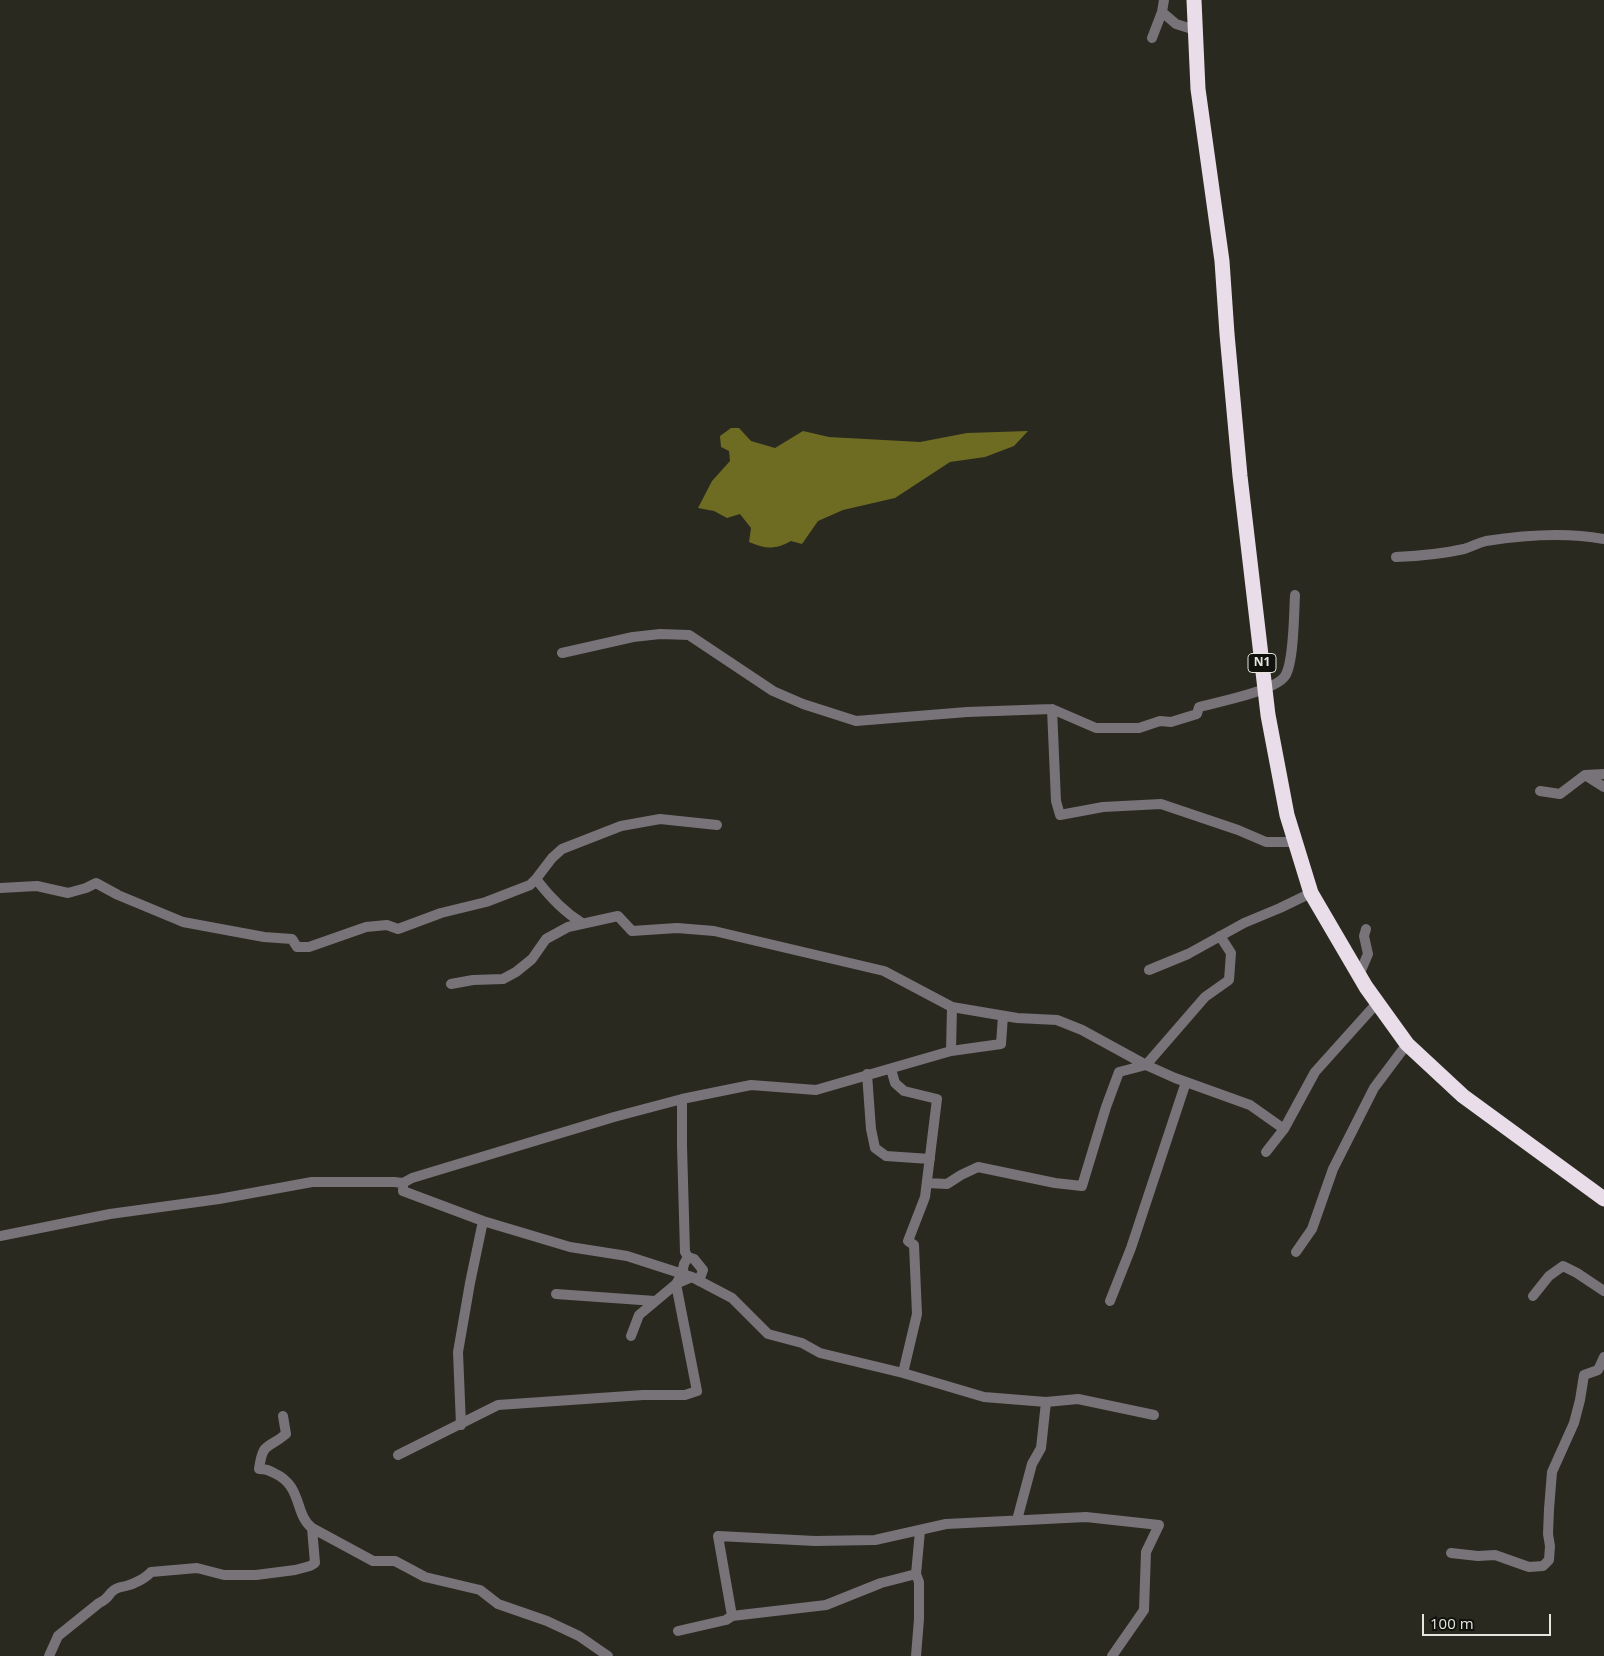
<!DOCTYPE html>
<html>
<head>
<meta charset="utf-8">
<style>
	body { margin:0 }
	#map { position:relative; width:1604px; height:1656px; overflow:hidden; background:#29291f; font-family:"Open Sans",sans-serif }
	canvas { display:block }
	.scale { position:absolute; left:1422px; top:1614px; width:129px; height:22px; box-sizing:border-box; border:2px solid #e6e6df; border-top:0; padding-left:6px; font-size:15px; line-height:18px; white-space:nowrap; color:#e6e6df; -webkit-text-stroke:4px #11110d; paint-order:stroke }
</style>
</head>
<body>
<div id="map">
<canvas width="1604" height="1656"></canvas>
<div class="scale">100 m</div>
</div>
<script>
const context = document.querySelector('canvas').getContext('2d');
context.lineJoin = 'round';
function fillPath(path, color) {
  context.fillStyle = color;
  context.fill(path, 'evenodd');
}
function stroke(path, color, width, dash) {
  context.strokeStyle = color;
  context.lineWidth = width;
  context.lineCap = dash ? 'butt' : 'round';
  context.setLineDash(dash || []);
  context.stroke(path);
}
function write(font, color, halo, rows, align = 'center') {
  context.font = font + ' "Open Sans",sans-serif';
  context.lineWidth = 5;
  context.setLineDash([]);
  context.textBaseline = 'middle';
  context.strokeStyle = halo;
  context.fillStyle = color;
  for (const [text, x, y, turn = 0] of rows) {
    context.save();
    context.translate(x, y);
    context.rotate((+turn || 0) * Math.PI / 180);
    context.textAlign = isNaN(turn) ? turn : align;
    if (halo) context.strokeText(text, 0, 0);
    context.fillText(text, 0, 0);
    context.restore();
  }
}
fillPath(new Path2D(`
	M 731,428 L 739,428 L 751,441 L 775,448 L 803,431 L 829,437 L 920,442 L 967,433 L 1028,431 L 1014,446 L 985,457 L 950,462 L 895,498 L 843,510 L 818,521 L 802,544 L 791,541 C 775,550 765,549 749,542 L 751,528 L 740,514 L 727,518 L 714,511 L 698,508 L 712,481 L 730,461 L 729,451 L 721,447 L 720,436 Z`), '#6e6c22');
stroke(new Path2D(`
	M 1162,12 L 1176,24 L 1195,30
	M 1152,38 L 1162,12 L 1164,0
	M 1396,557 C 1419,556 1442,554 1464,549 C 1471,547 1478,543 1486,541 C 1524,535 1566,532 1604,539
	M 562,653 L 633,637 L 660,634 L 689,635 L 773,691 L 803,704 L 856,721 L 967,712 L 1052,709 L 1096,728 L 1139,728 L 1160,721 L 1171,722 L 1197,714 L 1199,707 C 1218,702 1275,691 1285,676 C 1294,663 1294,612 1295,595
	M 1052,709 L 1056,801 L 1060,815 L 1103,807 L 1161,804 L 1238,830 L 1266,842 L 1295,842
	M 1585,775 L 1604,774
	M 1540,791 L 1560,794 L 1585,775 L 1604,787
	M 536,879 C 549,896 564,912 582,923
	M 0,888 L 37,886 L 68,893 L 86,888 L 96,883 L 118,895 L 183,922 L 264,937 L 292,939 L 297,947 L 309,947 L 366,927 L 387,925 L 398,929 L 441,913 L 486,902 L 530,885 L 536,879 L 552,858 L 562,849 L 621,826 L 660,819 L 717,825
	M 1149,970 L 1188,954 L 1244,923 L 1280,908 L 1311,893
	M 1359,975 L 1368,954 L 1364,936 L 1366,929
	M 451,984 L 473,980 L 503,979 L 516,972 L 532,959 L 546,939 L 568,927 L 618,916 L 632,931 L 677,928 L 714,931 L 884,971 L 952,1007 L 1017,1018 L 1057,1020 L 1082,1030 L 1146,1065 L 1175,1078 L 1250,1105 L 1284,1129
	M 951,1051 L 952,1007
	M 891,1069 L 895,1083 L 904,1091 L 937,1099 L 925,1197 L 908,1241 L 914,1245 L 917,1314 L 903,1373
	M 867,1074 L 871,1129 L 875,1148 L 886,1156 L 930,1159
	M 1266,1152 L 1284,1129 L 1315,1072 L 1377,1003
	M 927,1183 L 947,1184 L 961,1175 L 978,1167 L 1055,1183 L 1082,1186 L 1106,1107 L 1119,1072 L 1146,1065 L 1205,997 L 1229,980 L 1231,953 L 1220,936
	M 0,1236 L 110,1214 L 219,1199 L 312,1182 L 394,1182 L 403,1183
	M 1296,1252 L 1312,1229 L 1333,1169 L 1374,1088 L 1407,1044
	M 688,1257 L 694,1259 L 703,1270 L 699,1281
	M 692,1277 L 627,1256 L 570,1247 L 483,1221 L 403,1191 L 403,1183 L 412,1178 L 614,1117 L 682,1099 L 751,1085 L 816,1090 L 951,1051 L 1001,1044 L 1003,1016
	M 556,1294 L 655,1301
	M 1533,1296 L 1549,1276 L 1563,1266 L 1577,1273 L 1604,1291
	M 1110,1301 L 1131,1248 L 1186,1082
	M 631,1336 L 639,1315 L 676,1284 L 682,1274 L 684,1264 L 688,1257 L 685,1252 L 682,1146 L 682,1099
	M 461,1425 L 458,1352 L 470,1283 L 483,1221
	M 398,1455 L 498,1405 L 643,1395 L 685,1395 L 697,1391 L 676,1284 L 692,1277 L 732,1298 L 768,1334 L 802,1343 L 820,1353 L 903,1373 L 984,1397 L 1046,1402 L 1078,1399 L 1154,1415
	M 1017,1520 L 1032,1464 L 1041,1448 L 1046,1402
	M 312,1528 L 373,1561 L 395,1561 L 425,1577 L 480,1590 L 498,1604 L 547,1621 L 579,1636 L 608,1656
	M 1451,1553 L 1478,1556 L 1495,1555 L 1529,1567 L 1543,1566 L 1549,1560 L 1550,1546 L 1548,1534 L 1549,1509 L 1552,1472 L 1574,1423 L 1580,1400 L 1584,1375 L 1598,1370 L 1604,1357
	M 732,1616 L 718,1536 L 815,1541 L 875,1540 L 946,1524 L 1086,1517 L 1159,1525 L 1146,1552 L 1144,1610 L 1112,1656
	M 678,1631 L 726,1620 L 732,1616 L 826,1605 L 881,1583 L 916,1574
	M 49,1656 L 58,1636 L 99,1603 C 110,1598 107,1595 114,1590 C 118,1587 122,1587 126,1586 C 134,1584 146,1578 151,1572 L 197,1568 L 224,1575 L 256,1575 L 295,1570 L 310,1566 L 315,1563 L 312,1528 C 294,1514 303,1486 274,1473 C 268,1470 266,1469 259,1469 C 263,1441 267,1450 286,1434 L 283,1416
	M 916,1656 L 919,1619 L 919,1582 L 916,1574 L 920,1531`), '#787378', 10);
stroke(new Path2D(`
	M 1194,0 L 1198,89 L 1222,261 L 1227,334 L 1240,476 L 1268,715 L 1287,815 L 1311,893 L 1366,987 L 1407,1044 L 1463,1096 L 1604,1199`), '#e8dde8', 15);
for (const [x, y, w] of [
	[1262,663,28]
]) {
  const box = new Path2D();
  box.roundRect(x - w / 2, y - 9.5, w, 19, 4);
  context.fillStyle = '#11110d';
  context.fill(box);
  stroke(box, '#e6e6df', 1);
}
write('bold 12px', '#e6e6df', null, [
	["N1",1262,663]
]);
</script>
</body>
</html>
